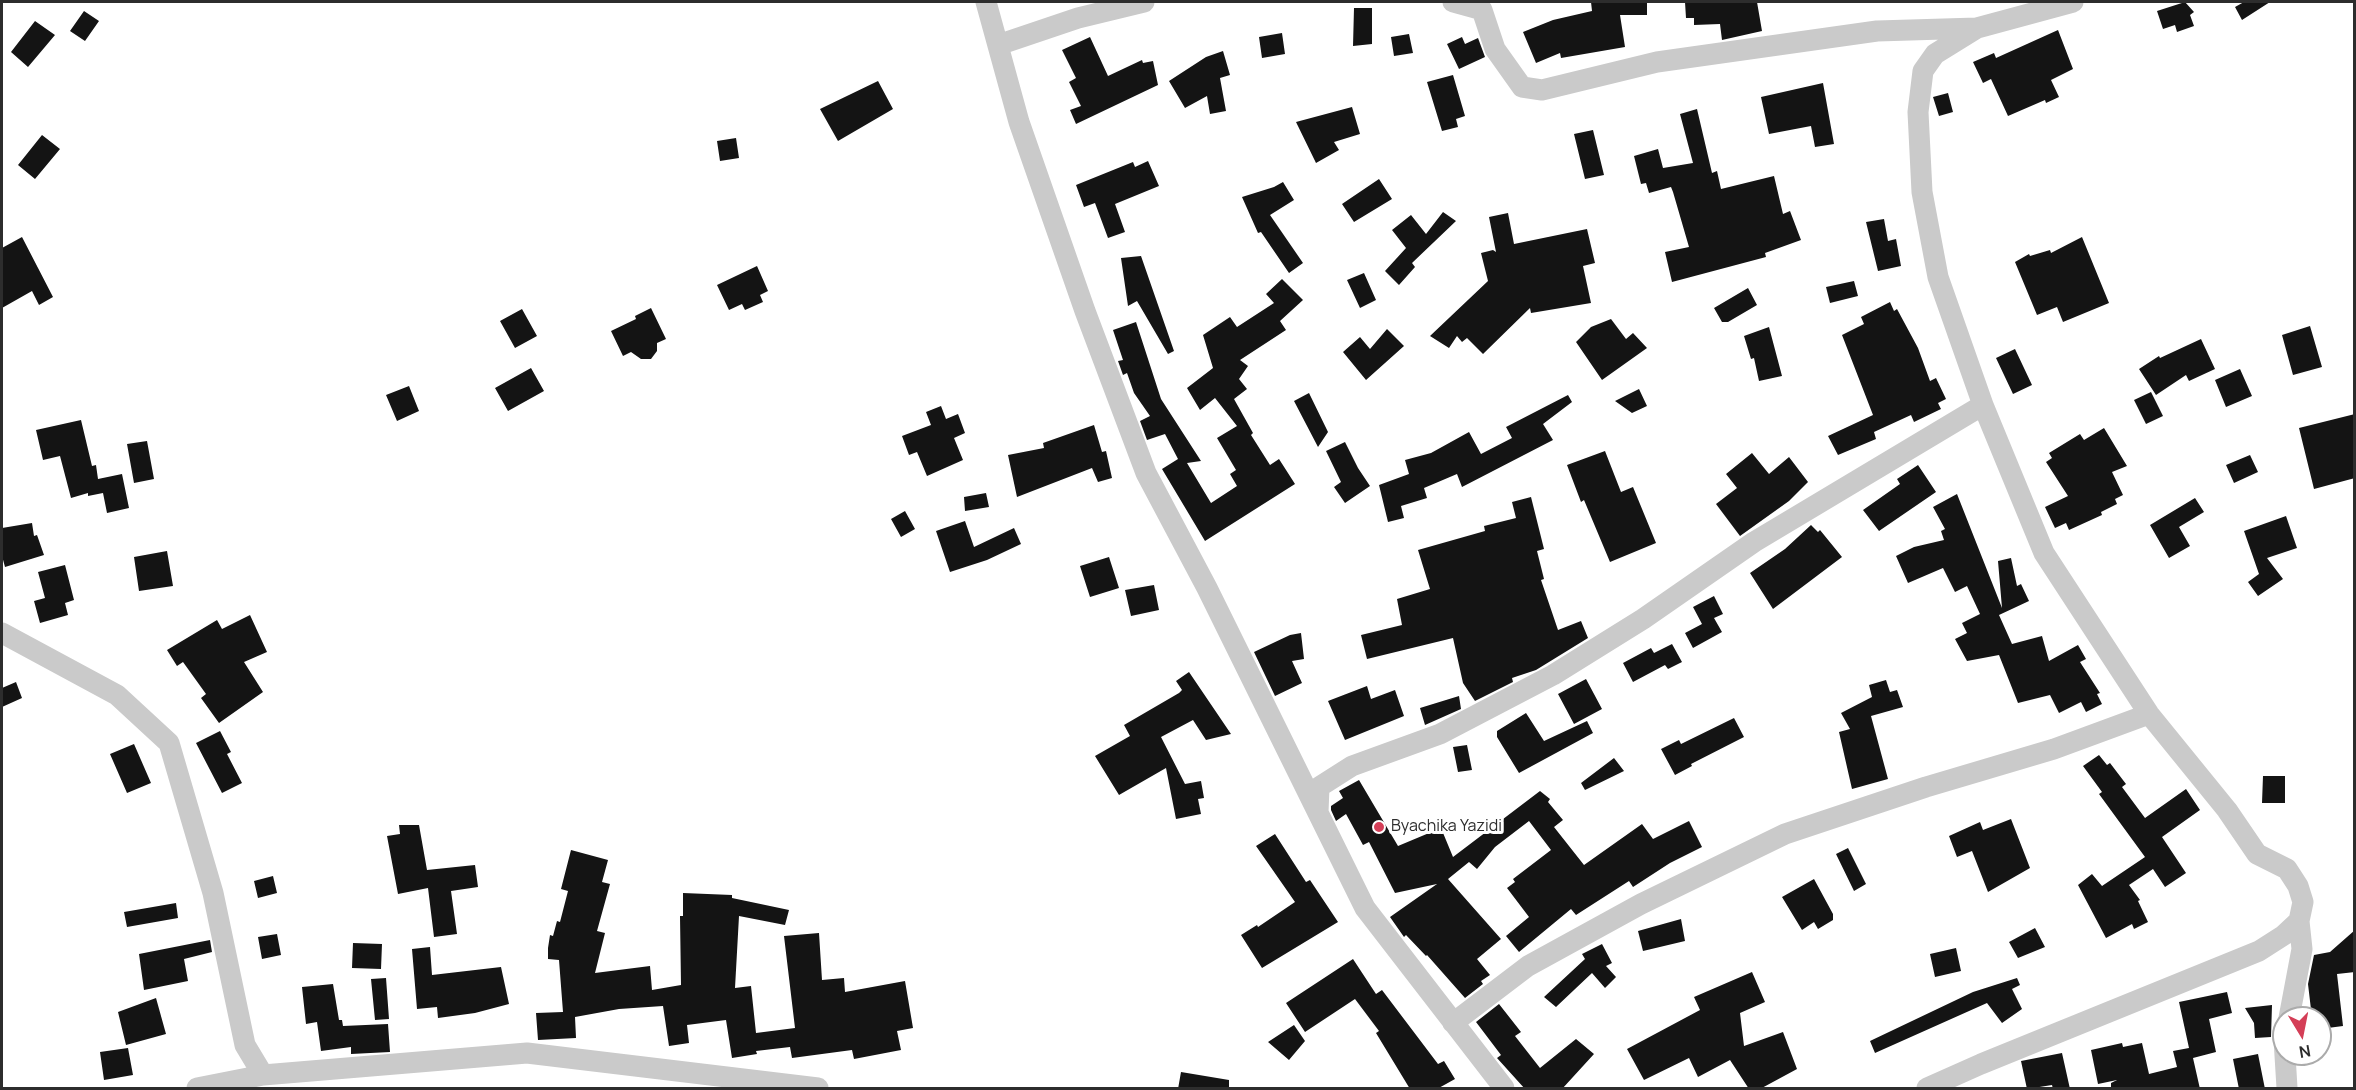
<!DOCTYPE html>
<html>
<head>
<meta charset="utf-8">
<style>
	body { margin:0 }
	#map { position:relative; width:2356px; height:1090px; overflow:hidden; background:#fff; font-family:Manrope,sans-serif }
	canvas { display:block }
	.frame { position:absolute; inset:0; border:3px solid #2d2d2d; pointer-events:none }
	.north { position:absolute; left:2272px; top:1006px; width:60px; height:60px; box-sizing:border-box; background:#fff; border:2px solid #ababab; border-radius:50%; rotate:170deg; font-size:16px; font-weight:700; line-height:24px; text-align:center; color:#2d2d2d }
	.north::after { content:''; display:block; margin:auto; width:21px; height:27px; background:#d43e57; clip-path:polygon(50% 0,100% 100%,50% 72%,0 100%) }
</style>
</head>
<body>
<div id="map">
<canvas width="2356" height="1090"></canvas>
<div class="frame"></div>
<div class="north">N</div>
</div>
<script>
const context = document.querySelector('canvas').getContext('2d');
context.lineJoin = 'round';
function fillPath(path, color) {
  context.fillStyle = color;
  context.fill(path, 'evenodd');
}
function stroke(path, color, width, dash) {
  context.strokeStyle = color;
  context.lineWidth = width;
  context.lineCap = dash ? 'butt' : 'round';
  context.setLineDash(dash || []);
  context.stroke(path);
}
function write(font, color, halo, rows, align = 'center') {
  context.font = font + ' Manrope,sans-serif';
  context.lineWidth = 6;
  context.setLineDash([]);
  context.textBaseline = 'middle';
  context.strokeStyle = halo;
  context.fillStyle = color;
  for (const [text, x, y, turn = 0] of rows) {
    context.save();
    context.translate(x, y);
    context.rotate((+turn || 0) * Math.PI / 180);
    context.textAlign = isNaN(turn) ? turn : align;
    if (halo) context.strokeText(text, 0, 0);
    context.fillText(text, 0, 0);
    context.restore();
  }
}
fillPath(new Path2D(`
	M 1591,2 L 1647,2 L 1647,15 L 1620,15 L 1625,47 L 1561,58 L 1560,53 L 1536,63 L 1523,32 L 1553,20 L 1592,11 Z
	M 1685,2 L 1757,2 L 1762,31 L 1722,40 L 1720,24 L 1694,25 L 1694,18 L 1686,18 Z
	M 2185,2 L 2194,12 L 2190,15 L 2194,26 L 2177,32 L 2175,25 L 2163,29 L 2157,11 Z
	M 2244,2 L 2270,2 L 2242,20 L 2235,7 Z
	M 1354,8 L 1372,8 L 1372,44 L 1353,46 Z
	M 84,11 L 99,21 L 85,41 L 70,31 Z
	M 35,21 L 55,35 L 28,67 L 11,52 Z
	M 2058,30 L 2073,69 L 2051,80 L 2059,97 L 2046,103 L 2045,100 L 2008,116 L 1991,79 L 1983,83 L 1973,62 L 1994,53 L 1996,58 Z
	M 1282,33 L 1285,54 L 1262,58 L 1259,37 Z
	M 1409,34 L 1413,53 L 1394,56 L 1391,37 Z
	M 1090,37 L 1108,76 L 1142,60 L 1143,63 L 1153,61 L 1158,85 L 1076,124 L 1070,110 L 1081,106 L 1069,82 L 1076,78 L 1062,50 Z
	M 1462,37 L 1465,44 L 1478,38 L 1485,57 L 1459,69 L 1447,44 Z
	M 1223,51 L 1230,75 L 1220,78 L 1226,111 L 1210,114 L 1207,96 L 1185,108 L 1169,81 L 1206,57 Z
	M 1453,75 L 1465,116 L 1456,119 L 1458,127 L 1442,131 L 1427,82 Z
	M 878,81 L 893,109 L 838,141 L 820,109 Z
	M 1823,83 L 1834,144 L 1815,147 L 1811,126 L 1769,134 L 1761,97 Z
	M 1948,93 L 1953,112 L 1939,116 L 1933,97 Z
	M 1352,107 L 1360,134 L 1334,142 L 1339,150 L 1316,163 L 1296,122 Z
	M 1697,109 L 1712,173 L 1717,171 L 1721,189 L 1774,176 L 1783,214 L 1790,211 L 1801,240 L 1765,253 L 1766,257 L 1672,282 L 1665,252 L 1689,247 L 1673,192 L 1671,187 L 1649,193 L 1646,183 L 1641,184 L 1634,156 L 1658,149 L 1663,168 L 1693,163 L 1680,114 Z
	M 1593,130 L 1604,175 L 1585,179 L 1574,134 Z
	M 42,135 L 60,149 L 35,179 L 18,165 Z
	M 736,138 L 739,158 L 720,161 L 717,141 Z
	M 1148,161 L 1159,186 L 1115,204 L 1125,232 L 1108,238 L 1095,203 L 1084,207 L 1076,185 L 1133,162 L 1135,167 Z
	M 1379,179 L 1392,199 L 1354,222 L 1342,204 Z
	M 1283,182 L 1294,200 L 1270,215 L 1303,263 L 1289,273 L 1261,232 L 1258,233 L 1242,197 L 1274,187 Z
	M 1443,212 L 1456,221 L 1412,263 L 1415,267 L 1399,285 L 1385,271 L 1406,248 L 1392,230 L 1411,215 L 1426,234 Z
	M 1508,213 L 1514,244 L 1587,229 L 1595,263 L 1583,266 L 1591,303 L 1531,313 L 1530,308 L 1483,354 L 1467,338 L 1462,342 L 1457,336 L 1449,348 L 1430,336 L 1488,281 L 1481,253 L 1493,250 L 1496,252 L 1489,217 Z
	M 1884,219 L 1888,241 L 1896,239 L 1901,266 L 1878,271 L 1866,222 Z
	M 22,237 L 53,297 L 39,305 L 32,291 L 2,308 L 2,248 Z
	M 2082,237 L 2109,303 L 2063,322 L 2057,307 L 2037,315 L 2015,262 L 2029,254 L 2030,256 L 2050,250 L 2051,253 Z
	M 1141,256 L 1174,351 L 1168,354 L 1137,301 L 1128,306 L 1121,258 Z
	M 757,266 L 768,291 L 760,295 L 763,302 L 745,310 L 742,304 L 729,310 L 717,285 Z
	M 1364,273 L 1376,300 L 1360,308 L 1347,280 Z
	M 1282,279 L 1303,300 L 1280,321 L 1286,330 L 1240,360 L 1248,366 L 1239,379 L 1247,389 L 1234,399 L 1253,433 L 1251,435 L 1270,465 L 1279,459 L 1295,484 L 1205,541 L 1162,469 L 1178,459 L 1165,434 L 1147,440 L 1140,421 L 1150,416 L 1134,393 L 1127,373 L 1123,375 L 1118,361 L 1123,360 L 1113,330 L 1136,322 L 1161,399 L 1201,461 L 1187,463 L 1211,503 L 1237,486 L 1230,474 L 1236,470 L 1217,438 L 1237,426 L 1215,398 L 1200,410 L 1187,388 L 1213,368 L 1203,335 L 1230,317 L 1237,327 L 1274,303 L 1266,294 Z
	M 1854,281 L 1858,296 L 1830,303 L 1826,287 Z
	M 1748,288 L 1757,305 L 1728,322 L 1722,322 L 1714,308 Z
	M 1890,302 L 1894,311 L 1897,309 L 1918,348 L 1930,381 L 1936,378 L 1946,399 L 1938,403 L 1941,409 L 1914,422 L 1911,415 L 1874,432 L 1876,439 L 1838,455 L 1828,436 L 1873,415 L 1842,335 L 1864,324 L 1861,317 Z
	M 651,308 L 666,339 L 657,343 L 657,351 L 651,359 L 641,359 L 631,352 L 623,356 L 611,331 L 636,319 L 635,316 Z
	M 522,309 L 537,336 L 515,348 L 500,321 Z
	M 1611,319 L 1626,339 L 1633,333 L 1647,348 L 1602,380 L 1576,342 L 1591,327 Z
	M 2310,326 L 2322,367 L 2293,375 L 2282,335 Z
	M 1769,327 L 1782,376 L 1759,381 L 1754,358 L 1751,359 L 1744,336 Z
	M 1387,329 L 1404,346 L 1366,380 L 1343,352 L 1360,337 L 1370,349 Z
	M 2201,339 L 2215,369 L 2189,381 L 2186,375 L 2156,395 L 2139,369 L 2159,356 L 2160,358 Z
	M 2015,349 L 2032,385 L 2013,394 L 1996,358 Z
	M 531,368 L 544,391 L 508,411 L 495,388 Z
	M 2240,369 L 2252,396 L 2226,407 L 2215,380 Z
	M 409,386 L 419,411 L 397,421 L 386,395 Z
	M 1639,389 L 1647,406 L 1632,413 L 1615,401 Z
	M 2151,392 L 2163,416 L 2146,424 L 2134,400 Z
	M 1309,393 L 1328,432 L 1318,447 L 1294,401 Z
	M 1568,395 L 1572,402 L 1543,424 L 1553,440 L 1462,487 L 1457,474 L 1424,488 L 1427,498 L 1401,506 L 1404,518 L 1388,522 L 1379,485 L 1409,474 L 1405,460 L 1431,453 L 1469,432 L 1481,454 L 1512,438 L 1506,427 Z
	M 941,406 L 946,419 L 958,414 L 965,433 L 954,438 L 963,460 L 927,476 L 917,452 L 909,455 L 902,436 L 931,425 L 926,412 Z
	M 2355,414 L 2355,478 L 2314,489 L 2299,428 Z
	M 81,420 L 92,466 L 96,465 L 98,479 L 122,474 L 129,508 L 107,513 L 103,493 L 88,496 L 88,493 L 71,498 L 60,456 L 43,460 L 36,430 Z
	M 1094,425 L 1102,452 L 1106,451 L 1112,478 L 1098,482 L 1092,468 L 1017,497 L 1008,455 L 1044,448 L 1043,443 Z
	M 2104,428 L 2127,466 L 2112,472 L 2123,495 L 2115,499 L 2117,504 L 2101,512 L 2102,515 L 2069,530 L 2066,523 L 2055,528 L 2045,507 L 2068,496 L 2046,462 L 2052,458 L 2049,453 L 2080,434 L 2084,440 Z
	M 147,441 L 154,479 L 134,483 L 127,444 Z
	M 1345,442 L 1358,468 L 1370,486 L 1345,503 L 1334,487 L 1341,482 L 1326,451 Z
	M 1605,451 L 1621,492 L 1633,487 L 1656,543 L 1610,562 L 1584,500 L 1581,502 L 1567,465 Z
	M 1752,453 L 1769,474 L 1789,457 L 1808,482 L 1789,501 L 1740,536 L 1716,504 L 1737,488 L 1726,474 Z
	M 2250,455 L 2258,472 L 2234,483 L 2226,465 Z
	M 1918,465 L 1936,492 L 1879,531 L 1863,510 L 1900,484 L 1897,479 Z
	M 986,493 L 989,507 L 965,511 L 964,497 Z
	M 1957,494 L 2002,608 L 1998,561 L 2011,558 L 2017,586 L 2021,584 L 2029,601 L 1999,615 L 2012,644 L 2042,636 L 2049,661 L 2078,645 L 2086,659 L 2080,662 L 2100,693 L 2097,694 L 2102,704 L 2086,712 L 2081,702 L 2059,713 L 2050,695 L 2018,703 L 1999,655 L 1967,661 L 1955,639 L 1967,633 L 1962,623 L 1980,614 L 1967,586 L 1955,592 L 1943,568 L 1908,583 L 1896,556 L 1914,547 L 1944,540 L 1941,531 L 1945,529 L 1933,507 Z
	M 1531,497 L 1544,549 L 1537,551 L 1544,579 L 1541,580 L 1558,630 L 1581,621 L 1588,638 L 1536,670 L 1512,678 L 1513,682 L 1475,701 L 1463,683 L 1453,638 L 1367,659 L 1361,635 L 1402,625 L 1397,599 L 1430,589 L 1418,550 L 1485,531 L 1484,526 L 1516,518 L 1512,502 Z
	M 2195,498 L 2204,512 L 2179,527 L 2190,546 L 2169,558 L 2150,525 Z
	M 905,511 L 915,529 L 901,537 L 891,519 Z
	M 2286,516 L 2297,548 L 2267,558 L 2283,579 L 2258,596 L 2248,582 L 2259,574 L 2244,531 Z
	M 965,521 L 974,547 L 1014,528 L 1021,544 L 987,560 L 950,572 L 936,531 Z
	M 32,523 L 34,536 L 37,535 L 44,555 L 5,567 L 2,556 L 2,528 Z
	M 1811,525 L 1818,532 L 1820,530 L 1842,557 L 1773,609 L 1750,573 L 1785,549 Z
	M 167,551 L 173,586 L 139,591 L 134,557 Z
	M 1109,557 L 1119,588 L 1090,597 L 1080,566 Z
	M 65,565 L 74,600 L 65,603 L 68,615 L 40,623 L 34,601 L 45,598 L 38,572 Z
	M 1154,585 L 1159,610 L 1131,616 L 1125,590 Z
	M 1714,596 L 1723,614 L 1714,618 L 1722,632 L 1693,648 L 1685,633 L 1702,624 L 1693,607 Z
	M 250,615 L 267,652 L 244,662 L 263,692 L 219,723 L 201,698 L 206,694 L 183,662 L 177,666 L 167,650 L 217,620 L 222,629 Z
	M 1301,633 L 1304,659 L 1292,661 L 1302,683 L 1275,696 L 1254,652 L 1290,635 Z
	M 1672,644 L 1682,662 L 1668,669 L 1665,665 L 1633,682 L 1623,663 L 1651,648 L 1654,653 Z
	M 1189,672 L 1231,734 L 1206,740 L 1193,720 L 1161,737 L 1185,784 L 1201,781 L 1204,798 L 1198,799 L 1201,814 L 1176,819 L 1166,768 L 1119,795 L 1095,756 L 1130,736 L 1124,725 L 1179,693 L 1182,690 L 1176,681 Z
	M 1586,679 L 1602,709 L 1574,724 L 1558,694 Z
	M 1886,680 L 1890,692 L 1897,690 L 1903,707 L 1871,716 L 1888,779 L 1852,789 L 1839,732 L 1850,729 L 1841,713 L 1872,697 L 1869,685 Z
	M 16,682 L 22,698 L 2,707 L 2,688 Z
	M 1367,686 L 1371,699 L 1395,690 L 1404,716 L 1345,740 L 1328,701 Z
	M 1459,696 L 1461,709 L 1425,725 L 1420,708 Z
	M 1526,713 L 1544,741 L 1587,721 L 1593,733 L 1519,773 L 1497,737 L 1497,731 Z
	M 1734,718 L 1744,737 L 1691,764 L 1692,766 L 1675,775 L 1661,749 L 1679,740 L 1681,744 Z
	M 220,731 L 231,752 L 227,754 L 242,783 L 222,793 L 196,743 Z
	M 134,744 L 151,783 L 127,793 L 110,754 Z
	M 1467,745 L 1472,770 L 1458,772 L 1453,747 Z
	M 2099,755 L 2107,765 L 2110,763 L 2126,784 L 2122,787 L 2145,818 L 2186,789 L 2200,810 L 2162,837 L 2186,873 L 2165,887 L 2153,869 L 2129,885 L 2140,900 L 2138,901 L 2148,922 L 2134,929 L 2132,924 L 2106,938 L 2078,885 L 2092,874 L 2102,886 L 2145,857 L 2099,794 L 2102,792 L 2083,766 Z
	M 1614,758 L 1624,771 L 1585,790 L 1581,783 Z
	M 2263,776 L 2285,776 L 2285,803 L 2262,803 Z
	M 1359,780 L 1398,846 L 1441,828 L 1453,857 L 1540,791 L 1550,799 L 1548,802 L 1563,820 L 1554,827 L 1584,865 L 1642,824 L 1653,839 L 1689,821 L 1702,847 L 1670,863 L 1633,887 L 1629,881 L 1576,915 L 1571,909 L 1519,952 L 1506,936 L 1529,917 L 1507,888 L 1515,882 L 1513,879 L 1551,850 L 1529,821 L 1495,847 L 1477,869 L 1469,862 L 1448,879 L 1501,939 L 1477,959 L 1490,975 L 1481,981 L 1483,984 L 1465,998 L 1427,955 L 1426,956 L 1406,935 L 1404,937 L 1390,917 L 1437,884 L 1395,893 L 1369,842 L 1363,845 L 1346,814 L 1336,821 L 1331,810 L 1331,806 L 1343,798 L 1339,791 Z
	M 2011,819 L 2030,868 L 1988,892 L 1972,851 L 1957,857 L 1949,836 L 1980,822 L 1983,830 Z
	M 399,825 L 419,825 L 427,870 L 475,865 L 478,887 L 451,891 L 457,934 L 434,937 L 428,888 L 398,894 L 387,836 L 400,834 Z
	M 1275,834 L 1306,882 L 1310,880 L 1338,922 L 1262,968 L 1241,935 L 1257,925 L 1258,927 L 1295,902 L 1256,846 Z
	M 1848,848 L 1866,884 L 1854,891 L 1836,854 Z
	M 571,850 L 608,860 L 602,882 L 610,884 L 597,931 L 605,933 L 595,973 L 650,966 L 652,990 L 681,985 L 680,916 L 683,916 L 683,893 L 732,895 L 732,898 L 789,910 L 785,925 L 739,916 L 735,988 L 751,986 L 756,1033 L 795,1028 L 784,936 L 819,933 L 822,980 L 844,978 L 845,992 L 905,981 L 913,1028 L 897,1031 L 901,1050 L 854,1059 L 852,1050 L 792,1058 L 790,1047 L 756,1051 L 757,1054 L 732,1058 L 726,1020 L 687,1025 L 689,1043 L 669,1046 L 663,1006 L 619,1009 L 575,1017 L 576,1038 L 538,1040 L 536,1013 L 563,1012 L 559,960 L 548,959 L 548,948 L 550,935 L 553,936 L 557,921 L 560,922 L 568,891 L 561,889 Z
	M 273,876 L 277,893 L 258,898 L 254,881 Z
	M 1814,879 L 1833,914 L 1833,920 L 1818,929 L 1814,922 L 1802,930 L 1782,897 Z
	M 176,903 L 178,918 L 127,927 L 124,912 Z
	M 1681,919 L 1685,941 L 1643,951 L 1638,931 Z
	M 2035,928 L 2045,947 L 2018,958 L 2009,942 Z
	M 2355,930 L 2355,972 L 2337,974 L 2343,1026 L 2320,1029 L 2320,1018 L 2312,1018 L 2308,984 L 2314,955 L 2330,952 Z
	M 277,934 L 281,955 L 262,959 L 258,937 Z
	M 210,940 L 212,952 L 184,959 L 188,981 L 144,990 L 139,954 Z
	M 353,943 L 382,944 L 381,969 L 352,968 Z
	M 1602,944 L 1612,963 L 1606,966 L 1616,977 L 1605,988 L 1592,973 L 1556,1007 L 1544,997 L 1585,959 L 1582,954 Z
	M 430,947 L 432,975 L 501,967 L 509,1004 L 475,1013 L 438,1018 L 437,1007 L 417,1009 L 412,949 Z
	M 1956,948 L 1961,971 L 1935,977 L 1930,954 Z
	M 1353,959 L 1376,994 L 1382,990 L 1438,1064 L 1444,1061 L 1455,1079 L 1437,1089 L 1410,1089 L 1376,1033 L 1379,1031 L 1355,999 L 1305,1032 L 1286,1003 Z
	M 1752,972 L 1765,1002 L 1740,1013 L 1744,1046 L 1783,1032 L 1797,1069 L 1760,1089 L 1749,1089 L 1730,1060 L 1698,1077 L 1689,1058 L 1644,1080 L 1627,1049 L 1700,1010 L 1694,997 Z
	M 386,978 L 389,1019 L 375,1020 L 371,979 Z
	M 2017,978 L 2020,985 L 2012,989 L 2022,1009 L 2002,1023 L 1987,1003 L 1875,1053 L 1870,1041 L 1973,992 Z
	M 333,984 L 339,1020 L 342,1020 L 343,1026 L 388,1024 L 390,1052 L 351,1054 L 351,1047 L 321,1051 L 317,1022 L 306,1024 L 302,987 Z
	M 2227,992 L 2232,1013 L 2209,1019 L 2216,1052 L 2193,1058 L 2200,1089 L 2111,1089 L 2111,1083 L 2117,1080 L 2098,1084 L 2091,1050 L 2122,1043 L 2123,1047 L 2142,1043 L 2149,1074 L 2177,1067 L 2173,1051 L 2189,1048 L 2179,1002 Z
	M 156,998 L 166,1034 L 126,1045 L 118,1012 Z
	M 1499,1004 L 1521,1032 L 1515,1036 L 1540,1068 L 1576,1039 L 1594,1054 L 1562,1089 L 1525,1089 L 1497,1058 L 1501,1055 L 1476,1022 Z
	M 2272,1005 L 2271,1037 L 2255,1038 L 2254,1023 L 2245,1008 Z
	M 1294,1025 L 1305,1041 L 1289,1060 L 1268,1042 Z
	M 128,1048 L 133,1075 L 104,1080 L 100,1052 Z
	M 2062,1053 L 2070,1089 L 2053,1089 L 2052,1085 L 2027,1089 L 2021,1061 Z
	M 2258,1054 L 2265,1089 L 2239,1089 L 2233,1059 Z
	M 1181,1072 L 1229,1080 L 1229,1089 L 1178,1089 Z`), '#141414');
stroke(new Path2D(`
	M 986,2 L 1019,122 L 1085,311 L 1146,473 L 1207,588 L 1365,908 L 1504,1088
	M 1453,2 L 1482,10 L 1495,49 L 1522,87 L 1542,90 L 1657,62 L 1877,31 L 1977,28
	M 998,45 L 1078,18 L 1144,2
	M 2,633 L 117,695 L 169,743 L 213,893 L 245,1045 L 263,1075
	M 1318,812 L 1319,787 L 1352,766 L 1440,734 L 1553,675 L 1643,619 L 1754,542 L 1983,405
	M 2289,1018 L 2302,949 L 2299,921
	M 1453,1023 L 1528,966 L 1641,904 L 1785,834 L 1926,787 L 2054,749 L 2149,714
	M 2284,1039 L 2287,1088
	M 197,1088 L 263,1075 L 527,1053 L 818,1088
	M 1927,1088 L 1981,1064 L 2259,951 L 2284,935 L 2299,921 L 2303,902 L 2298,886 L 2287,869 L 2257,854 L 2227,810 L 2149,714 L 2044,553 L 1983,405 L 1938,277 L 1922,192 L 1918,112 L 1923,71 L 1935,54 L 1977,28 L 2073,2`), '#cacaca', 21);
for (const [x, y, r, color] of [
	[1379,827,6,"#d43e57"]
]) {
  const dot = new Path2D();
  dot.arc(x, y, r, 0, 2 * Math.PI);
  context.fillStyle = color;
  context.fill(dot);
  stroke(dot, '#fff', 2);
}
write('16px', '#2d2d2d', '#fff', [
	["Byachika Yazidi",1391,827]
], 'left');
</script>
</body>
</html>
